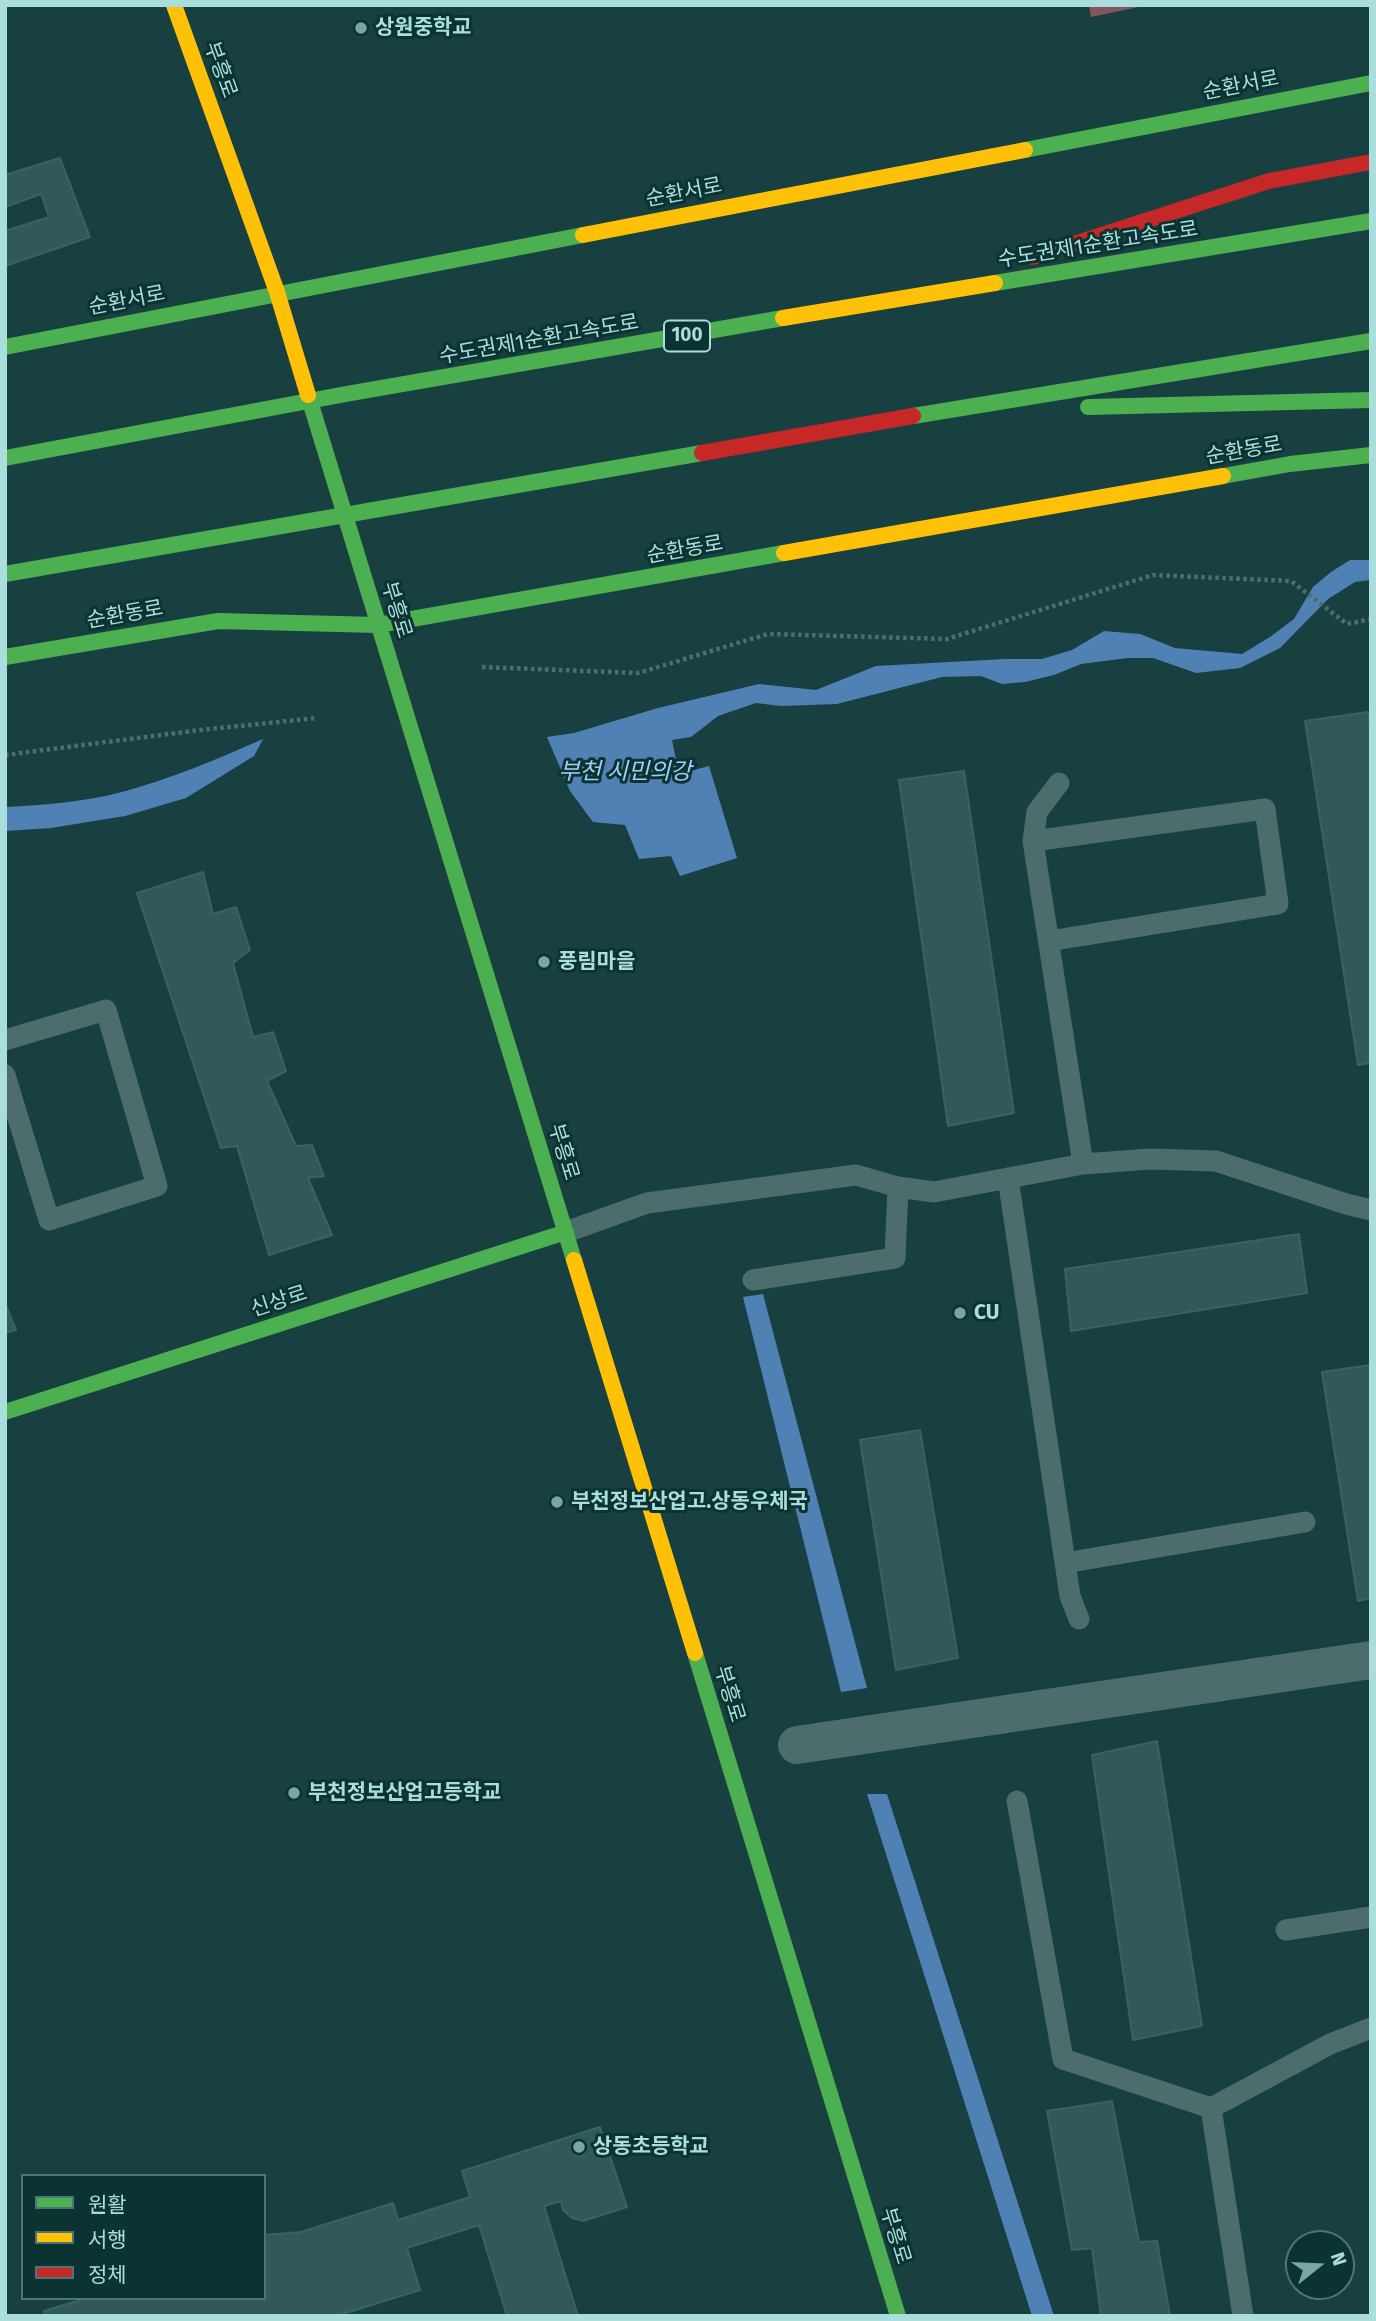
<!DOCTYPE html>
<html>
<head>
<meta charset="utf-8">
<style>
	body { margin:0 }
	#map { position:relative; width:1376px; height:2321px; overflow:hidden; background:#184040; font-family:"Fira Sans","Noto Sans KR",sans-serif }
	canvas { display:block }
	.frame { position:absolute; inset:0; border:7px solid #a9dedc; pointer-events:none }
	.legend { position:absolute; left:21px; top:2174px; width:245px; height:126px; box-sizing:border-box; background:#0b3332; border:2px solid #4a7776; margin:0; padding:9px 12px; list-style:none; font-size:21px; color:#a9dedc }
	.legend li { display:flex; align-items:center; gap:14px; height:35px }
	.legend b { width:35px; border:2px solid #4a7776 }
	.north { position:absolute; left:1285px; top:2230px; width:70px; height:70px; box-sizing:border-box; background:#0b3332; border:2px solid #4a7776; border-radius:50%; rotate:72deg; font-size:19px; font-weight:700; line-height:28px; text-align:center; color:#a9dedc }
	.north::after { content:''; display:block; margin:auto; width:24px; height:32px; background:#76a7a5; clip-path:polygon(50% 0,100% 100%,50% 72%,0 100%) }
</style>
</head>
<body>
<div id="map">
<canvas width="1376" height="2321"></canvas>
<div class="frame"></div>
<ul class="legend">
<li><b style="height:9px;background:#4caf50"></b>원활</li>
<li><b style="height:9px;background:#ffc107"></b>서행</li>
<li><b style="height:9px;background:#c62828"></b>정체</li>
</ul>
<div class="north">N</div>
</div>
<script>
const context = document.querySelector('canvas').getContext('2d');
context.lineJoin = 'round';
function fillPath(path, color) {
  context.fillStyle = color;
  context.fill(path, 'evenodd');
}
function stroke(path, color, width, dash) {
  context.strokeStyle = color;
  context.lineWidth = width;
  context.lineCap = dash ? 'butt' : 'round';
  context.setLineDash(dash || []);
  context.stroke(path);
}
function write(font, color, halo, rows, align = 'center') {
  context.font = font + ' "Fira Sans","Noto Sans KR",sans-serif';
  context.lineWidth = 6;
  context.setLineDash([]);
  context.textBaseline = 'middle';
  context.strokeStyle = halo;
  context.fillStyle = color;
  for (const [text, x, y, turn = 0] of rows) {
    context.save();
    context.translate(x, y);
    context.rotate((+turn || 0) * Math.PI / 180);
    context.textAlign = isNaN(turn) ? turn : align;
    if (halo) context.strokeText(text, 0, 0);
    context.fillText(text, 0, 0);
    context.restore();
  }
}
fillPath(new Path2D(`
	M 1089,5 L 1148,5 L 1091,17 Z`), '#82565c');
fillPath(new Path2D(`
	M 1350,560 L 1371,560 L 1371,580 L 1355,582 L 1328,599 L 1280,648 L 1240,668 L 1196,673 L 1153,658 L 1128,658 L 1081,664 L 1054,675 L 1025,682 L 1002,684 L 981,676 L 942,677 L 837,704 L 781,706 L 756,703 L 718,716 L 691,737 L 672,740 L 679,774 L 709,766 L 737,858 L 680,876 L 671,856 L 639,859 L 625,825 L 593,822 L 570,791 L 547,737 L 574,733 L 658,708 L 759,684 L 816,690 L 876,666 L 1005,659 L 1042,659 L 1072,650 L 1104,631 L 1140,634 L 1175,648 L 1242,654 L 1270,637 L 1294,619 L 1313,587 L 1331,572 Z
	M 263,739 L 254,756 L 186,798 L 125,816 L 51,828 L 5,831 L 5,807 C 44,805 85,802 122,792 C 171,779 217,759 263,739 Z
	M 763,1294 L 867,1688 L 841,1692 L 743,1297 Z
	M 867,1794 L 887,1794 L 1054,2316 L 1032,2316 Z`), '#5081b4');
const building = new Path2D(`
	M 60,158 L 90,237 L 5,266 L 5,231 L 49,217 L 41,194 L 5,207 L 5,175 Z
	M 1368,712 L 1371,733 L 1371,1063 L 1358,1065 L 1305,721 Z
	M 964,771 L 1014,1113 L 948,1126 L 899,780 Z
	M 203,872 L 213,914 L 236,907 L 250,950 L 233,963 L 253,1037 L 273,1032 L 286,1071 L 267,1081 L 296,1146 L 312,1145 L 324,1176 L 308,1178 L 332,1235 L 269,1255 L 237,1146 L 221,1148 L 137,893 Z
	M 1299,1234 L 1307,1293 L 1071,1331 L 1065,1269 Z
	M 5,1303 L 16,1330 L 5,1333 Z
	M 1371,1365 L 1371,1598 L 1358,1601 L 1322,1372 Z
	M 920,1430 L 958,1658 L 896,1670 L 860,1440 Z
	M 1157,1741 L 1202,2026 L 1133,2040 L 1092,1755 Z
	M 1112,2101 L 1139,2242 L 1157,2241 L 1170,2316 L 1101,2316 L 1092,2248 L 1072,2250 L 1047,2111 Z
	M 600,2127 L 627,2207 L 583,2221 L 572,2218 L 563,2210 L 561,2201 L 544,2206 L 578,2316 L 507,2316 L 479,2225 L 407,2248 L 420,2290 L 336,2316 L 45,2316 L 44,2311 L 87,2298 L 264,2298 L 264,2235 L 301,2232 L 393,2203 L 398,2220 L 470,2197 L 462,2171 Z`);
fillPath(building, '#31595c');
stroke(building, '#376367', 2);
stroke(new Path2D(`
	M 482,667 L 638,673 L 768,634 L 947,639 L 1153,575 L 1291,581 L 1347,624 L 1371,619
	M 5,755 L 200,730 L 317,718`), '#4e6e6d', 4.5, [3.5, 3.5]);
stroke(new Path2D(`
	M 1033,841 L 1037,812 L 1059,783
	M 1049,941 L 1278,904 L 1265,809 L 1033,841 L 1083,1164
	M 5,1040 L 106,1010 L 157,1186 L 49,1220 L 5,1075
	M 1008,1178 L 1070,1596 L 1079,1619
	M 566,1232 L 647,1203 L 856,1175 L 898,1187 L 934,1192 L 1083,1164 L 1150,1159 L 1216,1161 L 1346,1204 L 1371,1210
	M 753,1280 L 895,1258 L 898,1187
	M 1065,1563 L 1305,1522
	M 1017,1801 L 1063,2059 L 1211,2108 L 1330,2044 L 1371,2028
	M 1286,1930 L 1371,1917
	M 1211,2108 L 1243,2316`), '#4c6d6c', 21);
stroke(new Path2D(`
	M 797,1745 L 1371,1660`), '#4c6d6c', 38);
stroke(new Path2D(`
	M 1025,150 L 1371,83
	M 995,283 L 1371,221
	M 5,347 L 583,235
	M 308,395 L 574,1260
	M 1088,407 L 1371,400
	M 913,416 L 1371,341
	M 5,458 L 346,394 L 783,318
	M 1223,476 L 1290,464 L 1371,455
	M 5,574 L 702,453
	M 5,657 L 218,621 L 378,625 L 784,553
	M 5,1412 L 566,1232
	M 695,1653 L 898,2316`), '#4caf50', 16);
stroke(new Path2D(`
	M 174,5 L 277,292 L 308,395
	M 583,235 L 1025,150
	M 783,318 L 995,283
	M 784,553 L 1223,476
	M 574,1260 L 695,1653`), '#ffc107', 16);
stroke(new Path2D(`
	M 1033,257 L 1269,181 L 1371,162
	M 702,453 L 913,416`), '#c62828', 16);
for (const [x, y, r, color] of [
	[361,28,7,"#76a7a5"],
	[544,962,7,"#76a7a5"],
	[960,1313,7,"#76a7a5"],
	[557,1502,7,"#76a7a5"],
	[294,1793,7,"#76a7a5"],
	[579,2147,7,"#76a7a5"]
]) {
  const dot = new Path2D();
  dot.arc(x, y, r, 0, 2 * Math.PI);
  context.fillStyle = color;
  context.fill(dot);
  stroke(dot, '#0b3332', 2.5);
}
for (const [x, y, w] of [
	[687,336,46]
]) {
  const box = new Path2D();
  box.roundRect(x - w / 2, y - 15.5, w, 31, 5);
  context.fillStyle = '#0b3332';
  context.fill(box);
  stroke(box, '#a9dedc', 2);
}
write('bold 19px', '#a9dedc', null, [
	["100",687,336]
]);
write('bold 21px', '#a9dedc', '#0b3332', [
	["상원중학교",375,28],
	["풍림마을",558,962],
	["CU",974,1313],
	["부천정보산업고.상동우체국",571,1502],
	["부천정보산업고등학교",308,1793],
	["상동초등학교",593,2147]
], 'left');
write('21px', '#a9dedc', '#0b3332', [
	["부흥로",220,70,70],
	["순환서로",1241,86,-11],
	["순환서로",684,193,-11],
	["수도권제1순환고속도로",1098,245,-9],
	["순환서로",127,301,-11],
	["수도권제1순환고속도로",539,340,-10],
	["순환동로",1244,451,-10],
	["순환동로",685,550,-10],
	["부흥로",396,610,73],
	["순환동로",125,615,-10],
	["부흥로",563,1152,73],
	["신상로",279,1302,-18],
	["부흥로",729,1694,73],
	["부흥로",895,2236,73]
]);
write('italic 23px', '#a5cdfb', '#0b3332', [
	["부천 시민의강",625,773]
]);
</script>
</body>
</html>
